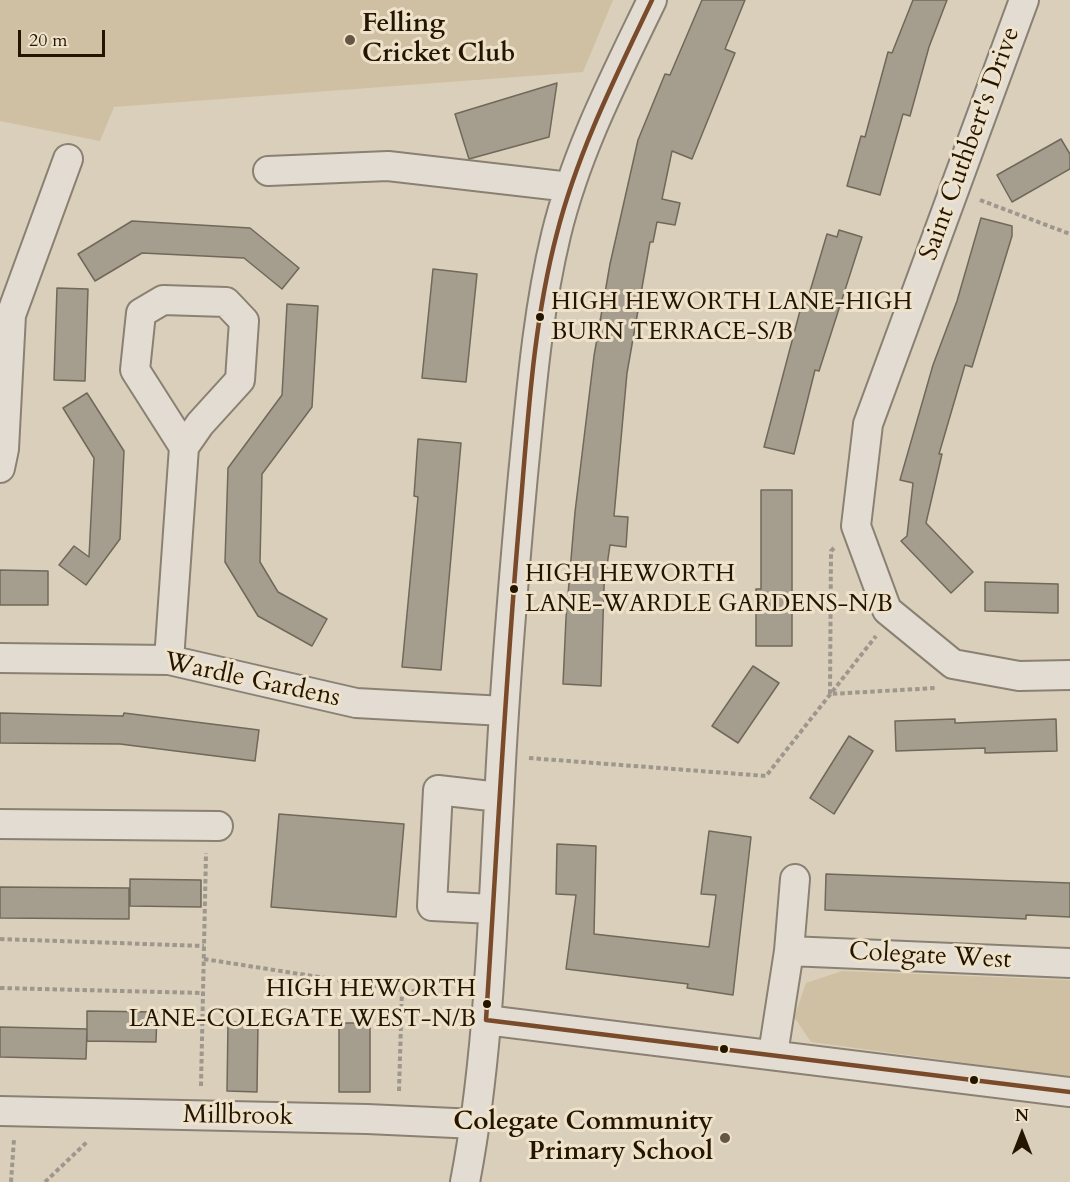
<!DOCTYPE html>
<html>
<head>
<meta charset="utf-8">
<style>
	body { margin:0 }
	#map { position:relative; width:1070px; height:1182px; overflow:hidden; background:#dacfba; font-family:Cardo,serif }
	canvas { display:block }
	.north { position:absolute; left:992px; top:1104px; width:60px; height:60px; -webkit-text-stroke:4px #efe2ca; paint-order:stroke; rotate:0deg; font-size:16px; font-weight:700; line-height:24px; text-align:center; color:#241501 }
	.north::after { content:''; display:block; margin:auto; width:21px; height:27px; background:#241501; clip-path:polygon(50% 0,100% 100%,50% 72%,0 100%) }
	.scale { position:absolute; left:18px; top:30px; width:87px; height:27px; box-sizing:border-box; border:3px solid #241501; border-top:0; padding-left:8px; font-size:18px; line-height:21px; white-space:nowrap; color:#241501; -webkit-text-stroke:4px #efe2ca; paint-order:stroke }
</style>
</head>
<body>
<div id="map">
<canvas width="1070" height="1182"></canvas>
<div class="north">N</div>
<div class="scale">20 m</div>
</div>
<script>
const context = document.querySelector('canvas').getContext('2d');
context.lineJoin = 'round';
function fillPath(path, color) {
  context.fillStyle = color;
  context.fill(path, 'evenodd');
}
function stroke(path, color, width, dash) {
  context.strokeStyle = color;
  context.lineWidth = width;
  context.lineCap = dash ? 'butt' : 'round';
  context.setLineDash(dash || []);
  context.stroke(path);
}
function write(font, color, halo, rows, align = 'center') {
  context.font = font + ' Cardo,serif';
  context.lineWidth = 6;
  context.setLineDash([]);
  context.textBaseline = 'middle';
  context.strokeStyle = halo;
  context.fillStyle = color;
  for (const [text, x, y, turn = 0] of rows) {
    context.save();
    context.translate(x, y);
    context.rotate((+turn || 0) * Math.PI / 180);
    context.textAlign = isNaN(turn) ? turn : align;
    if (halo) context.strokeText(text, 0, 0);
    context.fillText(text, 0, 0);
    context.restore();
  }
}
fillPath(new Path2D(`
	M 0,0 L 613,0 L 583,72 L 114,107 L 100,141 L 0,121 Z
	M 842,971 L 1070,980 L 1070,1077 L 811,1042 L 794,1017 L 806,983 Z`), '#cfc0a3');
const building = new Path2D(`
	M 702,0 L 745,0 L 725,49 L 735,53 L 692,159 L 672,151 L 662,199 L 680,203 L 675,225 L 657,222 L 653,242 L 650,242 L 627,373 L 614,516 L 628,517 L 626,547 L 610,545 L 604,586 L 601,686 L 563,684 L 566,618 L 575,512 L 594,356 L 610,264 L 638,140 L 665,74 L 670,75 Z
	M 913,0 L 947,0 L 929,47 L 910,116 L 903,114 L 880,195 L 847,186 L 861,136 L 865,137 L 888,52 L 892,53 Z
	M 557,83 L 549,137 L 469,159 L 455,114 Z
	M 1061,139 L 1070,154 L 1070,169 L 1012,202 L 997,175 Z
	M 981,218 L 1012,226 L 1012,236 L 972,367 L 965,365 L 939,454 L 942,454 L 926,523 L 973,572 L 951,593 L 901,541 L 907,536 L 913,483 L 900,480 L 933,365 L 957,301 Z
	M 132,221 L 250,228 L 299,268 L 282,289 L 244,258 L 142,253 L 95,281 L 78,254 Z
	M 839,230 L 862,237 L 819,371 L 815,370 L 794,454 L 764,447 L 801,307 L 805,308 L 827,234 L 837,237 Z
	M 433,269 L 477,274 L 466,382 L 422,378 Z
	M 57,288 L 88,289 L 85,381 L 54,380 Z
	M 287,304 L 318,306 L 312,407 L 262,474 L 260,562 L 278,592 L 327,619 L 312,646 L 258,616 L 225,562 L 228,468 L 282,395 Z
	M 87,393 L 124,451 L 120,539 L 86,585 L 59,565 L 74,546 L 89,557 L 94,458 L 63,408 Z
	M 418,439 L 461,443 L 441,670 L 402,667 L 418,497 L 414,496 Z
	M 761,490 L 792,490 L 792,646 L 756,646 L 756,589 L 761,589 Z
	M 0,570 L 48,571 L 48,605 L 0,605 Z
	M 985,582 L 1058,584 L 1058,613 L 985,611 Z
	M 753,666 L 779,683 L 738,743 L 712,726 Z
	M 0,713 L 123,716 L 124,713 L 259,730 L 255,761 L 120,744 L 0,743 Z
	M 955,719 L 955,723 L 1056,719 L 1057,751 L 985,753 L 985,748 L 896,751 L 895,721 Z
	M 849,736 L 873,751 L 834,814 L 810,798 Z
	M 279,814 L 404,824 L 396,917 L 271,907 Z
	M 709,831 L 751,837 L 733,995 L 687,988 L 688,984 L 566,969 L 576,895 L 556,894 L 557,844 L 596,846 L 594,934 L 709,947 L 716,895 L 701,894 Z
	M 826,874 L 1070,883 L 1070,917 L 1026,915 L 1026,919 L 825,910 Z
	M 130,879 L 201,880 L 201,907 L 130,906 Z
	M 0,887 L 129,888 L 129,919 L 0,918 Z
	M 87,1011 L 157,1012 L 156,1042 L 87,1041 Z
	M 228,1022 L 258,1023 L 257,1092 L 227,1091 Z
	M 339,1023 L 370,1023 L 370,1092 L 339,1092 Z
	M 0,1027 L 87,1029 L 86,1059 L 0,1057 Z`);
fillPath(building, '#a59d8d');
stroke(building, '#70685a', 1.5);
const minor = new Path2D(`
	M 1024,0 L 868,424 L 856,526 L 887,610 L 953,664 L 1019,676 L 1070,675
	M 268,171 L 388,166 L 570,187
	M 0,468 L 4,449 L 11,315 L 68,159
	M 0,658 L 169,660 L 356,703 L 504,711
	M 169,660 L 184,447 L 200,424 L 240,380 L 244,321 L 226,302 L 163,300 L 141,313 L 135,370 L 184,447
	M 0,824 L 218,826
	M 493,909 L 432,906 L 438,790 L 499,797
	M 789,951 L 1070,963
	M 486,1020 L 1070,1092
	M 773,1054 L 789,951 L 795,879
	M 0,1111 L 367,1119 L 476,1124
	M 465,1182 C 489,1057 492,929 499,802 C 504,693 513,584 523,475 C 531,395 537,314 556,235 C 576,152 615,77 652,0`);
stroke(minor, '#8a8173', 32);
stroke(new Path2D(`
	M 980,200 L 1070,234
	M 834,548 L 831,551 L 830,694 L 936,688
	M 529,758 L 766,776 L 876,636
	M 0,939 L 204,946
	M 204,959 L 402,990 L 459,996
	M 0,988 L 203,993
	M 201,1086 L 206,853
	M 399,1091 L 402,990
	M 11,1182 L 14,1139
	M 45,1182 L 88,1141`), '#9d978e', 4, [4.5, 3]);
stroke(minor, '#e2dcd2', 28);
stroke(new Path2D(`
	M 652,0 C 616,76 578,151 557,233 C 533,324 528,419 520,513 C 505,682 497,851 486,1020 L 1070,1092`), '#7a4b2a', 4.5);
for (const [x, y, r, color] of [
	[350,40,6,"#645642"],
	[540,317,5,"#241501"],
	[514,589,5,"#241501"],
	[487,1004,5,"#241501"],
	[724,1049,5,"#241501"],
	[974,1080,5,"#241501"],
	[725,1138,6,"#645642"]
]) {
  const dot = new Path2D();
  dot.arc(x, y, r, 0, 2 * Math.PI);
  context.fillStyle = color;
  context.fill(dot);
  stroke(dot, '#efe2ca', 2);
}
write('24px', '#241501', '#efe2ca', [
	["HIGH HEWORTH LANE-HIGH",551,303],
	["BURN TERRACE-S/B",551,333],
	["HIGH HEWORTH",525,575],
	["LANE-WARDLE GARDENS-N/B",525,605],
	["HIGH HEWORTH",476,990,"right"],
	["LANE-COLEGATE WEST-N/B",476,1020,"right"]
], 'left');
write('bold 26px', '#241501', '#efe2ca', [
	["Felling",362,25],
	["Cricket Club",362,55],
	["Colegate Community",713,1123,"right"],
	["Primary School",713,1153,"right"]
], 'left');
write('26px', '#241501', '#efe2ca', [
	["Saint Cuthbert's Drive",971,144,-70],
	["Wardle Gardens",252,681,12],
	["Colegate West",930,957,3],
	["Millbrook",238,1117,1]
]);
</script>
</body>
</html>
